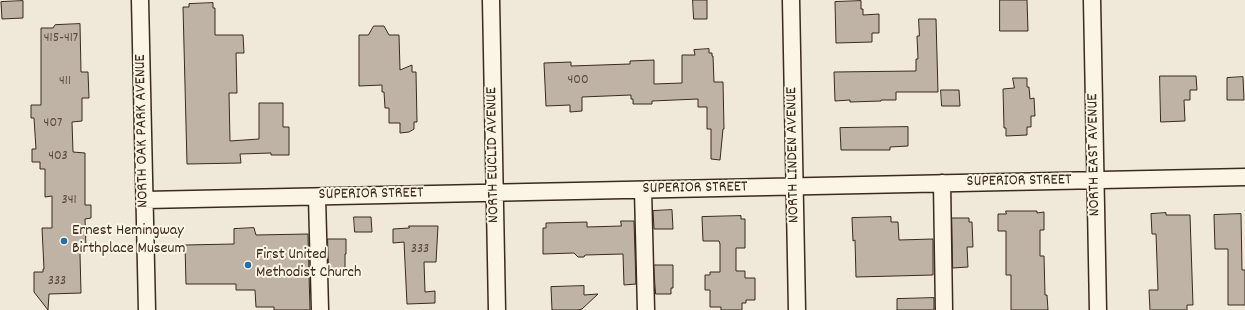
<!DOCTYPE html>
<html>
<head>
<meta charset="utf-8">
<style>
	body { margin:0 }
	canvas { display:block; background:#f0e9d9 }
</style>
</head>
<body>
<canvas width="1245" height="310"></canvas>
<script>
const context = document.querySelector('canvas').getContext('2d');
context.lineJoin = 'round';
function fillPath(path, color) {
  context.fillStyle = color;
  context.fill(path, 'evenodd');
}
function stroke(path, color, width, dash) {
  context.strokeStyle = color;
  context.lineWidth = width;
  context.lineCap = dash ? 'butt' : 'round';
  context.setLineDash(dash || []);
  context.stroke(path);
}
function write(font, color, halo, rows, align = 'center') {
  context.font = font + ' Dekko,sans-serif';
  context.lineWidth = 4;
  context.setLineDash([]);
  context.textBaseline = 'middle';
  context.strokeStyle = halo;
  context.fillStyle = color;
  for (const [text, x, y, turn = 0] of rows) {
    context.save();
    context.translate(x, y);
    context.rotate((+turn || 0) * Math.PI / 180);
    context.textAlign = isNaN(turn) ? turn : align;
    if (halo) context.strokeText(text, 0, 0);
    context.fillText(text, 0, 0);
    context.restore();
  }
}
const building = new Path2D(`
	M 693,0 L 707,0 L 707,19 L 694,19 Z
	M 1000,0 L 1027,0 L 1028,31 L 1000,31 Z
	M 23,1 L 23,18 L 2,19 L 1,2 Z
	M 861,1 L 861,9 L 863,9 L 863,15 L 879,14 L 879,33 L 872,33 L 872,42 L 836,43 L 835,2 Z
	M 213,3 L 213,8 L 215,8 L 215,35 L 243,35 L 244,53 L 236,53 L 237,93 L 229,93 L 230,141 L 259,139 L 259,103 L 283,103 L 283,127 L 289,127 L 289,155 L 271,155 L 271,153 L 240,154 L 241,163 L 187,164 L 183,7 L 189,7 L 189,4 Z
	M 919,19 L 936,19 L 938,92 L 896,92 L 896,100 L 881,100 L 881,101 L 850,102 L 850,100 L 835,101 L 834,72 L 916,71 L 916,59 L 918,59 L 917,36 L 919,36 Z
	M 80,24 L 81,72 L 88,72 L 89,98 L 82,98 L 82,121 L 72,122 L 73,152 L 85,153 L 85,205 L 91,205 L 91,218 L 85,219 L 86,247 L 80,254 L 81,293 L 49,294 L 48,310 L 34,292 L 34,272 L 43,272 L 43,269 L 44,269 L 42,228 L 52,228 L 52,196 L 45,197 L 45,169 L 40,169 L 40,162 L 32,162 L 32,149 L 36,149 L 34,118 L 31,118 L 31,105 L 41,105 L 41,28 L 53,28 L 55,25 Z
	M 374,26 L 384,26 L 389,35 L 399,35 L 400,70 L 412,65 L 412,72 L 416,72 L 417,122 L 414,122 L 414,129 L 409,132 L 400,133 L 400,123 L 389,123 L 389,108 L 385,108 L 384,92 L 382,92 L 382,85 L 359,86 L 359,35 L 368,35 Z
	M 709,49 L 709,53 L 712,53 L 712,56 L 713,56 L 714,82 L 723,82 L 724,129 L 723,129 L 720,160 L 711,159 L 711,129 L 707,129 L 707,107 L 698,107 L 698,99 L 652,101 L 652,104 L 633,104 L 633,99 L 631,99 L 631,95 L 582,97 L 582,111 L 570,112 L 570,105 L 546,106 L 544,63 L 571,62 L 571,66 L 630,64 L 630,61 L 654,60 L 654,84 L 682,83 L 682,55 L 695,55 L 694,50 Z
	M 1160,76 L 1196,76 L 1197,90 L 1190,90 L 1190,100 L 1184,100 L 1185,121 L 1161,122 Z
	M 1243,77 L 1244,100 L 1227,100 L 1227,78 Z
	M 1013,78 L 1027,78 L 1027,87 L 1029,87 L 1030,99 L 1034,98 L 1035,116 L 1031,116 L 1031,127 L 1027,127 L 1027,135 L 1006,136 L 1006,128 L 1004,128 L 1003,89 L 1014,88 Z
	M 941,90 L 959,90 L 960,106 L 942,106 Z
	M 908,127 L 908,146 L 890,147 L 890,150 L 841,150 L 840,128 Z
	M 672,210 L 673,229 L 654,229 L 653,211 Z
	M 1006,211 L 1037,211 L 1037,213 L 1044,212 L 1044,230 L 1040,230 L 1040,256 L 1044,256 L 1045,295 L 1047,295 L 1048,310 L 1011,310 L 1011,275 L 1006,275 L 1006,231 L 998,231 L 998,214 L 1006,214 Z
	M 1166,213 L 1166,215 L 1190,215 L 1193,305 L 1187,305 L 1187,310 L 1150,310 L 1149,290 L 1158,290 L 1156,234 L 1152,234 L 1151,214 Z
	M 1241,214 L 1242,270 L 1245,270 L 1245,305 L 1228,305 L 1228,249 L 1215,249 L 1214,215 Z
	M 741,216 L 741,219 L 745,219 L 745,248 L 736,248 L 736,271 L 745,271 L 745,278 L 755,278 L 755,300 L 746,300 L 746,303 L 742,303 L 742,310 L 721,310 L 721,307 L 710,307 L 710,290 L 705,290 L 705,275 L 710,275 L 710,272 L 720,272 L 720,244 L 719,241 L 703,241 L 702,217 Z
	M 354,217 L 371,217 L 372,232 L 355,232 Z
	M 891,217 L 891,222 L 898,222 L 899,240 L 933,239 L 933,275 L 856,277 L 855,240 L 853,241 L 852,218 Z
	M 952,218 L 969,218 L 969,222 L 972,222 L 973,247 L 967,247 L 968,267 L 953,268 Z
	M 621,221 L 634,221 L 636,284 L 624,285 L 623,254 L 585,255 L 584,257 L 578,257 L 574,253 L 543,254 L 543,228 L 546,228 L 546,223 L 587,222 L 587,227 L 621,226 Z
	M 409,226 L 438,226 L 436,262 L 424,262 L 425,292 L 435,291 L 435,303 L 407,304 L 404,242 L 393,243 L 393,229 L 409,228 Z
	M 254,228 L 256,235 L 308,234 L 310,310 L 274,310 L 274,307 L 256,307 L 255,290 L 236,290 L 236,284 L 186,284 L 185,245 L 234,244 L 234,229 Z
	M 328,239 L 346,239 L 346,254 L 345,254 L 345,272 L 329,273 Z
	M 654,265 L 673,265 L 673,288 L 671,288 L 671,294 L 656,294 Z
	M 584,286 L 584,295 L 598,294 L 582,309 L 578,310 L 552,310 L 551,287 Z
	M 934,298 L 934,310 L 897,310 L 897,299 Z`);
fillPath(building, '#beb3a4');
stroke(building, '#3b2a1e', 1);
const minor = new Path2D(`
	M 140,0 L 147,310
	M 491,0 L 497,310
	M 791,0 L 797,310
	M 1092,0 L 1098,310
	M 942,183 L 944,310
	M 643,190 L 646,310
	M 317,197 L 320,310
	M 145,200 L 1245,177`);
stroke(minor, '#3b2a1e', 19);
stroke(minor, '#fcf5e5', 16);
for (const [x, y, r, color] of [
	[64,241,4,"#1f6fb2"],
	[248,265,4,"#1f6fb2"]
]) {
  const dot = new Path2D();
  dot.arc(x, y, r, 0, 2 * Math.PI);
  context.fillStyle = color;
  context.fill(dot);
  stroke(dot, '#fcf5e5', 1.5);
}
write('14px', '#5c4c40', null, [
	["415-417",61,39],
	["400",578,81],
	["411",65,82],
	["407",53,124],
	["403",58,157],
	["341",69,201],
	["333",420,250],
	["333",57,282]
]);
write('16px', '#3b2a1e', '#fcf5e5', [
	["NORTH OAK PARK AVENUE",143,131,-91],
	["NORTH EUCLID AVENUE",494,155,-91],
	["NORTH LINDEN AVENUE",794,155,-91],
	["NORTH EAST AVENUE",1095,155,-91],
	["SUPERIOR STREET",1019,182,-1],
	["SUPERIOR STREET",695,189,-1],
	["SUPERIOR STREET",371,195,-1]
]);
write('16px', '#3b2a1e', '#fcf5e5', [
	["Ernest Hemingway",72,232],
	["Birthplace Museum",72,250],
	["First United",256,256],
	["Methodist Church",256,274]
], 'left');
</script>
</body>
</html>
